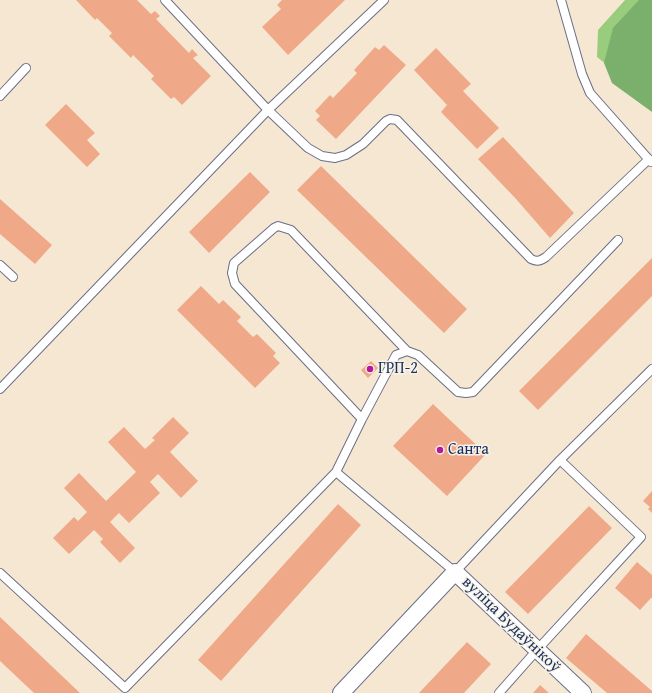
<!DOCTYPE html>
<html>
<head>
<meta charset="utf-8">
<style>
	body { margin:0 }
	canvas { display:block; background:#f6e7d3 }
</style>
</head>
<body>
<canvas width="652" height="693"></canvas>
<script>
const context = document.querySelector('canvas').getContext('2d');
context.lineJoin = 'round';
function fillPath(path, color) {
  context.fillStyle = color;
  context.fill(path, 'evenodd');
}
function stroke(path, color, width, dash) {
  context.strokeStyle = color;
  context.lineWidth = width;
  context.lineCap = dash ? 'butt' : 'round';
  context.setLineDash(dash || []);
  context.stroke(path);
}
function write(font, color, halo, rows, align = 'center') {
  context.font = font + ' "Gentium Book Plus",serif';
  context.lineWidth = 3;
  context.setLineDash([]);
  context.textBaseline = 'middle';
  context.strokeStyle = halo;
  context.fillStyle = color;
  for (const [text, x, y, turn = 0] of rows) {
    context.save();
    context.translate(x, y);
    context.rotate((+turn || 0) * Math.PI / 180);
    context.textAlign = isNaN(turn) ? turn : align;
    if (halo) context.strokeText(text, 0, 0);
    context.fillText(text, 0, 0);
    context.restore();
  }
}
fillPath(new Path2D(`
	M 625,0 L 652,0 L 652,100 L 597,57 L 598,30 Z`), '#99cc7c');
fillPath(new Path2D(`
	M 639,0 L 652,0 L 652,112 L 612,83 L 604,63 L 613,28 Z`), '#7ab06c');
fillPath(new Path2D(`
	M 76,0 L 137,0 L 151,14 L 155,11 L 160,16 L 156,19 L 189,53 L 192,49 L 198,55 L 193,58 L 211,76 L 182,105 L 174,97 L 171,99 L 151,79 L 154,76 L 133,55 L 131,58 L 109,36 L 112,33 L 97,18 L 95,20 Z
	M 282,0 L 345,0 L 288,55 L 262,27 L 281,9 L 277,5 Z
	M 384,45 L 406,65 L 336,139 L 316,120 L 320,116 L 315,111 L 330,95 L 333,98 L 357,73 L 354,70 L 375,47 L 379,50 Z
	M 436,48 L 471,84 L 463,91 L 499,128 L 477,149 L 441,112 L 447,105 L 414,70 Z
	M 66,104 L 95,133 L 87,140 L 100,154 L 87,167 L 45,125 Z
	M 503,137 L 574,213 L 550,238 L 516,199 L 478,159 Z
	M 321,166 L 467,309 L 444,333 L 297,190 Z
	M 250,172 L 270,192 L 209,253 L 189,232 Z
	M 0,199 L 52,245 L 35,264 L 0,234 Z
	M 652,258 L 652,296 L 538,410 L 519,391 Z
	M 201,286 L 219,304 L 223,300 L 241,317 L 237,321 L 253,337 L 257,334 L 276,353 L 273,356 L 280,363 L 255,388 L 177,310 Z
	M 371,361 L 378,368 L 368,378 L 361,370 Z
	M 433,404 L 486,454 L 447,496 L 393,446 Z
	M 173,417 L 189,433 L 170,452 L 198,481 L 181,498 L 158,474 L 150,482 L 160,493 L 129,523 L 119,513 L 110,522 L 135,548 L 120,563 L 100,542 L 103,539 L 94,530 L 69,554 L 53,538 L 74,517 L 78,521 L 87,512 L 64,488 L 79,473 L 106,501 L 136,472 L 108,442 L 124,427 L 145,449 L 155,440 L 152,438 Z
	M 652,491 L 652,513 L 648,509 L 650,507 L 643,501 Z
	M 338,504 L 361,525 L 221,681 L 198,660 Z
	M 589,506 L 612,528 L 528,614 L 505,592 Z
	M 637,562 L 652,575 L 652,598 L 651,598 L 640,610 L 615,588 Z
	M 0,617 L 80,693 L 34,693 L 0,661 Z
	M 586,634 L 652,691 L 652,693 L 607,693 L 566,658 Z
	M 467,642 L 491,664 L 464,693 L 419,693 Z
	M 540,685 L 549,693 L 533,693 Z`), '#f0a988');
const service = new Path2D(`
	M 165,0 L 268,110 L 308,148 L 322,156 L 335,158 L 346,155 L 363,144 L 386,121 L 390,119 L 397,120 L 531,259 C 537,262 540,261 546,257 L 649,159
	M 561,0 L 582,74 L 590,93 L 651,162
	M 0,96 L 26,68
	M 0,265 L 13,277
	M 0,389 L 268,110 L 384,0
	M 362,419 L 235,284 L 232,273 L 234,263 L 274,228 L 278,226 L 291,230 L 407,351
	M 336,472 L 455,572 L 560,460 L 652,369
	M 0,573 L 125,688 L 336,472 L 362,419 L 396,355 L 407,351 L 418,355 L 458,392 L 466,393 L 473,392 L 618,240
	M 499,693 L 537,650 L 641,537 L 560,460`);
const minor = new Path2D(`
	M 341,693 L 455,572 L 583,693`);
stroke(service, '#686f87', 10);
stroke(minor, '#686f87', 18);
stroke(service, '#fff', 8);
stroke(minor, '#fff', 16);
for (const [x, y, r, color] of [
	[370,369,4,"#b5179e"],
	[440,450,4,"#b5179e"]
]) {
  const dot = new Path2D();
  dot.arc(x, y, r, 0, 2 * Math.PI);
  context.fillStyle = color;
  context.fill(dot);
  stroke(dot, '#f7f3e8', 1.5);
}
write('16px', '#1b2f5e', '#f7f3e8', [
	["ГРП-2",378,369],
	["Санта",448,450]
], 'left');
write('16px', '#1b2f5e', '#f7f3e8', [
	["вуліца Будаўнікоў",511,625,44]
]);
</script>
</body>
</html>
